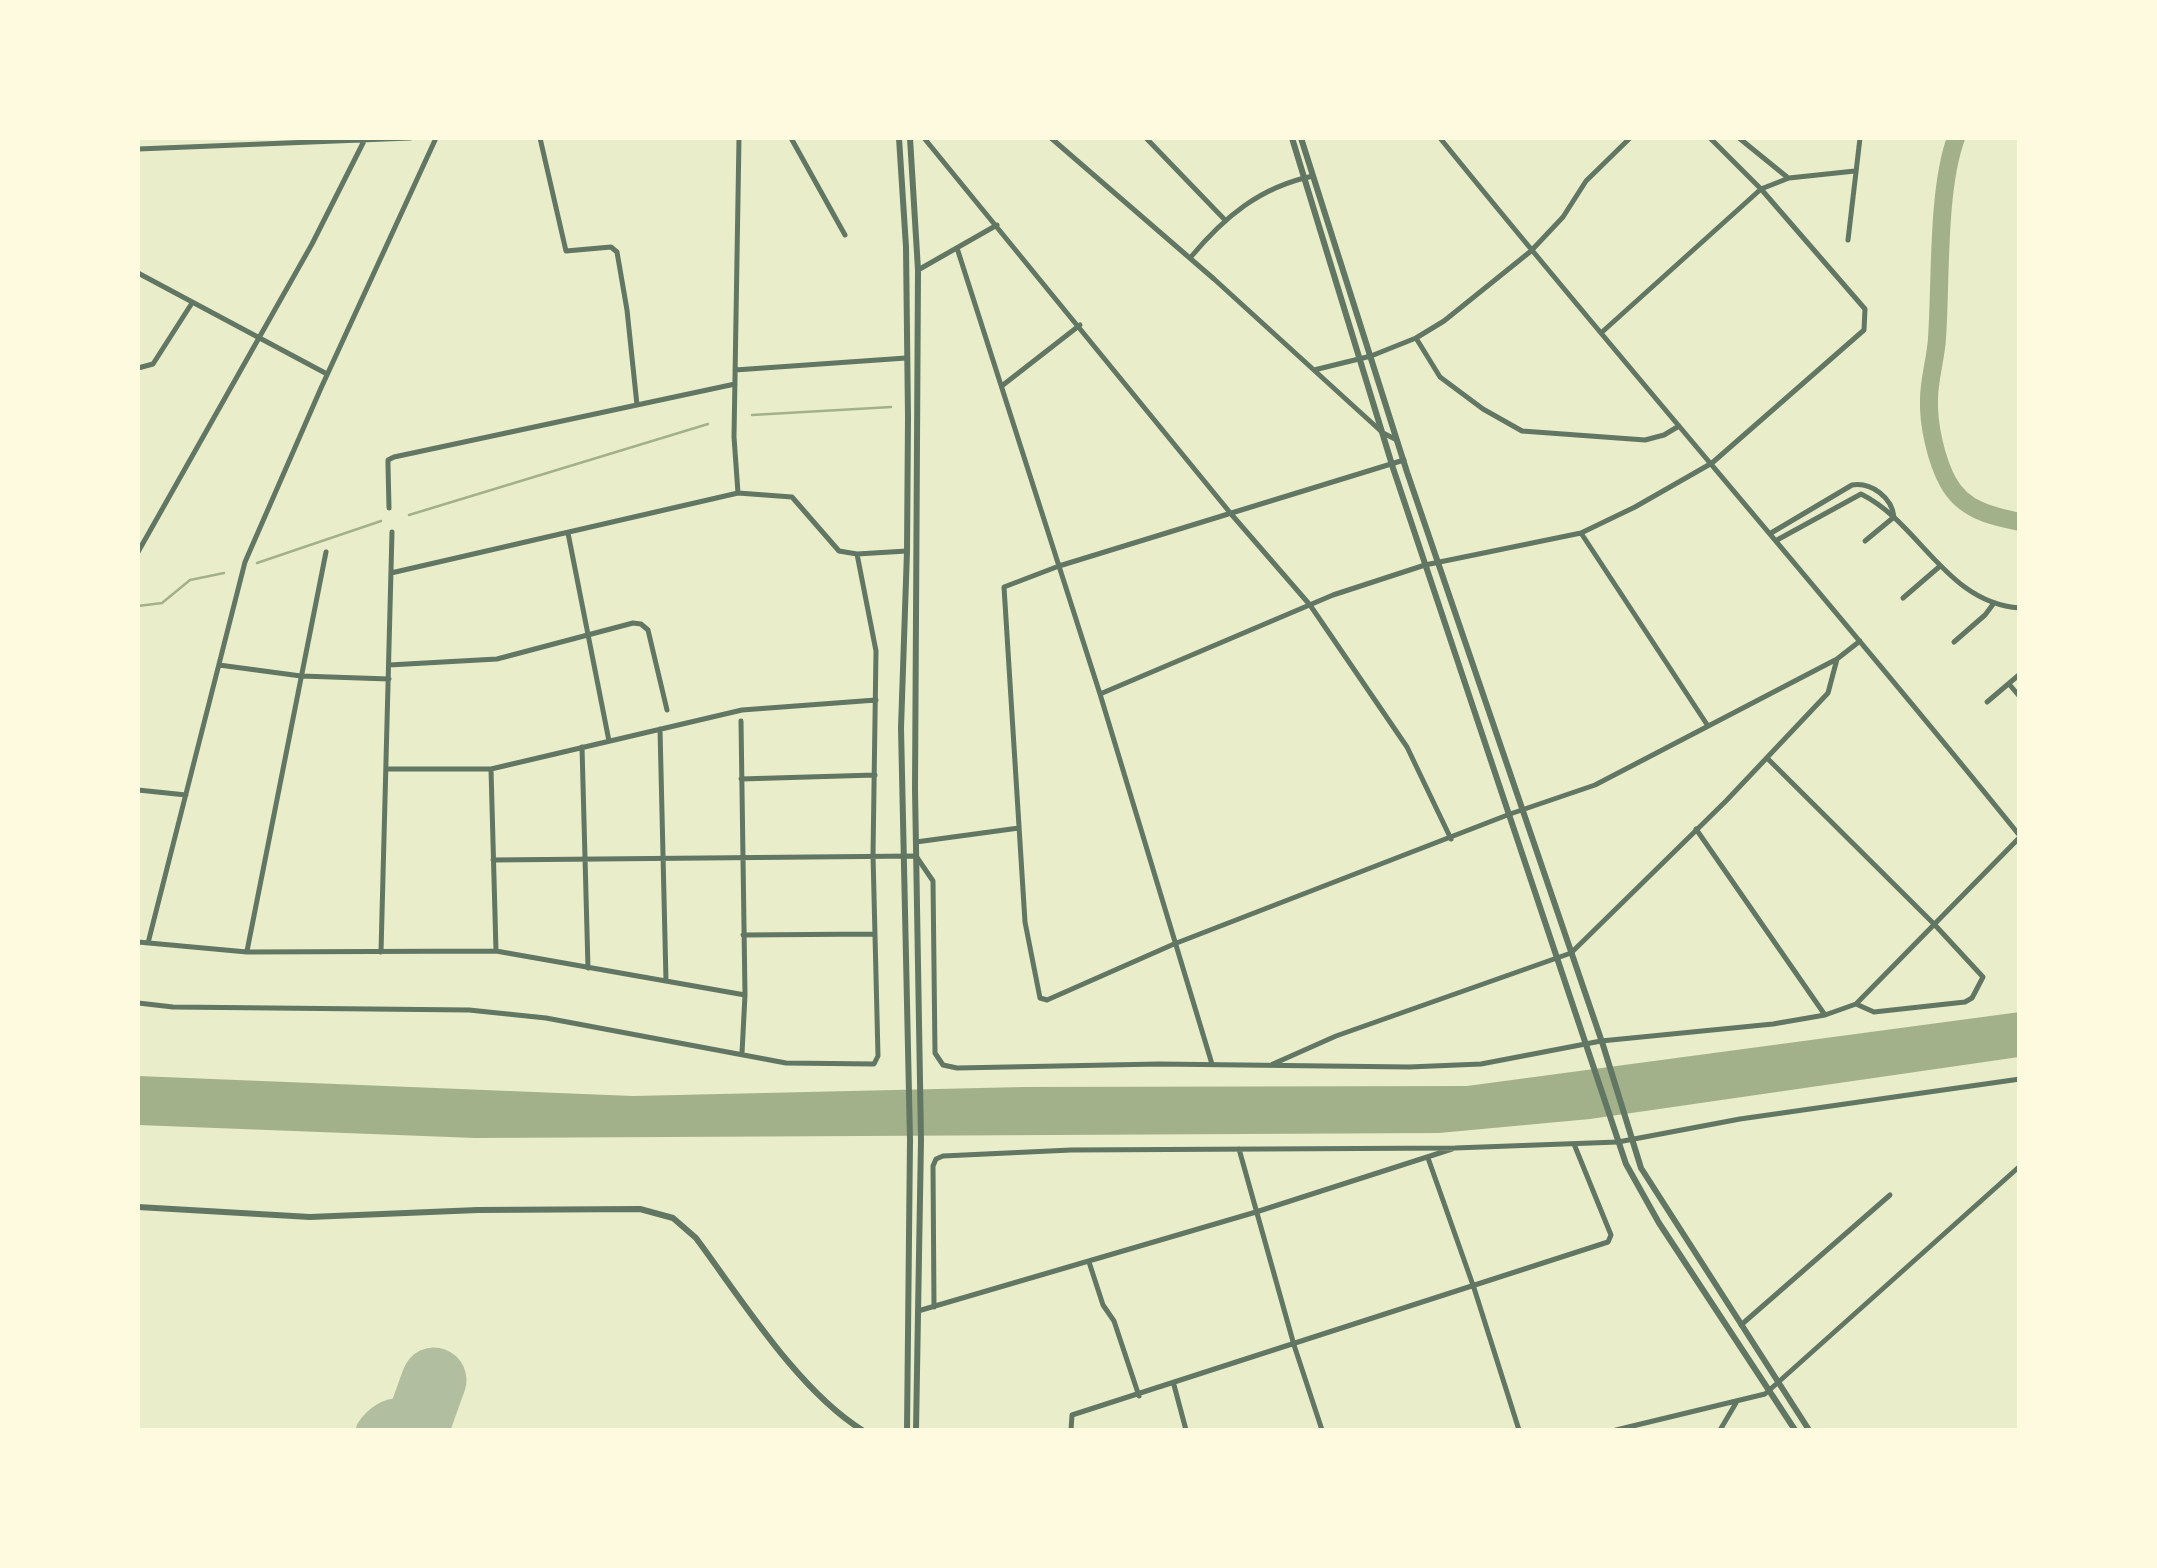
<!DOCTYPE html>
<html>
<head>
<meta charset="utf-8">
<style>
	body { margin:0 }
	#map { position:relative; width:2157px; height:1568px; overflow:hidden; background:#e9edc9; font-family:Jost,sans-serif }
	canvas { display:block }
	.frame { position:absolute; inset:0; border:140px solid #fefae0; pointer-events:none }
</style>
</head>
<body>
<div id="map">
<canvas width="2157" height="1568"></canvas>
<div class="frame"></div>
</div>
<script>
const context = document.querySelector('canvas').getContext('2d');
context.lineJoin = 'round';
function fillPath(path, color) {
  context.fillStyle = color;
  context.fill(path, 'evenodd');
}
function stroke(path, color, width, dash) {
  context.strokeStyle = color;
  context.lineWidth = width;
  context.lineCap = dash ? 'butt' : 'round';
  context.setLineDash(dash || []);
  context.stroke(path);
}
fillPath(new Path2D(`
	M 2020,1012 L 2019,1057 L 1590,1119 L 1439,1133 L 475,1138 L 138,1125 L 138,1076 L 633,1096 L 1024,1087 L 1467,1086 Z`), '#a3b18a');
stroke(new Path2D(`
	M 752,415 L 891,407
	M 409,515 L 708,424
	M 257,563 L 381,521
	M 138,606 L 162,603 L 190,580 L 224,573`), '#a3b18a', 2.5);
stroke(new Path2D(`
	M 1956,138 C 1937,190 1941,280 1937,338 C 1936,358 1929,379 1929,399 C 1928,424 1936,460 1948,482 C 1963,510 1991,516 2020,522`), '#a3b18a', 18);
stroke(new Path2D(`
	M 370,1430 C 386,1406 414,1406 430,1430`), '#b2bea0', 28);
stroke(new Path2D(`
	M 416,1430 L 434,1380`), '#b2bea0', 65);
stroke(new Path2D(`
	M 540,138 L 566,251 L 611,247 L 617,252 L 627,310 L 637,405
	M 791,138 L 845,235
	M 924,138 L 1232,515 L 1310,605 L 1407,747 L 1451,839
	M 1051,138 L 1214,279 L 1383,433 L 1395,439
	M 1146,138 L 1225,220
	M 1440,138 C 1630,373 1830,600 2020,836
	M 1739,138 L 1787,177
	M 138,149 L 410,138
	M 1848,240 L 1860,138
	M 957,248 L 1100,694 L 1212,1064
	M 1190,258 C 1224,217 1260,187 1313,176
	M 918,270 L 997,225
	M 138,273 L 327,374
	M 1601,333 L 1761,189 L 1789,178 L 1855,171
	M 1416,338 L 1440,377 L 1483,409 L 1522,431 L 1645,440 L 1664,435 L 1679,426
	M 138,368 L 153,364 L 192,303
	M 735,370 L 906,358
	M 1314,370 L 1371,356 L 1416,338 L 1444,321 L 1531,251 L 1563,217 L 1586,181 L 1630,138
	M 1003,385 L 1080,325
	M 1404,460 L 1059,566 L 1004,587 L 1025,922 L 1040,998 L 1047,1000 L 1174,944 L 1510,814 L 1595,785 L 1837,659 L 1860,641
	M 738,493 L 734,437 L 739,138
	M 389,508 L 388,465 L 388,460 L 394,457 L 735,384
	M 568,533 L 609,741
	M 1581,533 L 1708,726
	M 1771,533 L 1852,485 C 1872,482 1892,498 1894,517
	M 1777,540 L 1861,494 C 1920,523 1946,603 2020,608
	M 1865,541 L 1894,517
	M 138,552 L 312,244 L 365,139
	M 391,573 L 738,493 L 792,497 L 839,551 L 857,554 L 907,551
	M 1903,598 L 1939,567
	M 1954,642 L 1985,615 L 1994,603
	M 219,665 L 301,676 L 389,679
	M 389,665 L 497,659 L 633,623 L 641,624 L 648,630 L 667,710
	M 2009,684 L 2020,697
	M 1100,694 L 1333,595 L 1425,565 L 1581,533 L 1635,507 L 1712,463 L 1864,330 L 1865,309 L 1761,189 L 1710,138
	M 1987,702 L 2020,674
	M 741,721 L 745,995 L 742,1053
	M 660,729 L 666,981
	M 582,747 L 588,968
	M 1767,758 L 1934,924 L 1983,977 L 1972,998 L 1965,1002 L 1874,1012 L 1856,1004
	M 386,769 L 491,769 L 742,710 L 876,700
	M 491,769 L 496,951
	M 741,779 L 875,775
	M 138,790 L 186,795
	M 916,842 L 1019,828
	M 493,860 L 916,856 L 933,881 L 935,1053 L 943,1065 L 957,1068 L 1159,1064 L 1409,1067 L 1481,1064 L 1601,1041 L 1773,1024 L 1825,1015 L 1696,829
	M 743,935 L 874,934
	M 138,942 L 247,952 L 496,951 L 745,995
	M 148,943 L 245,562 L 321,388 L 436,138
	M 247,951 L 326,552
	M 381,952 L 392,532
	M 138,1003 L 173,1007 L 469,1010 L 546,1018 L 786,1063 L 874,1064 L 878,1056 L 873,855 L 876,651 L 857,554
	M 1825,1015 L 1856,1004 L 2020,837
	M 1273,1064 L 1336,1036 L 1571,953 L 1726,801 L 1828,693 L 1837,659
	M 1239,1149 L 1294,1345 L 1322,1430
	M 1428,1158 L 1474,1288 L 1519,1430
	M 1089,1262 L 1103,1305 L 1114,1321 L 1139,1396
	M 934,1307 L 933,1166 L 936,1159 L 943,1156 L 1071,1150 L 1455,1148 L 1618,1142 L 1740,1119 L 2020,1079
	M 918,1311 L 1256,1212 L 1452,1149
	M 1741,1325 L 1890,1195
	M 1174,1385 L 1186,1430
	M 1071,1430 L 1072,1415 L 1608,1242 L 1611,1235 L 1574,1144
	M 1616,1430 L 1765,1394 L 2020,1166
	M 1720,1430 L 1736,1403`), '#617663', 5);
stroke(new Path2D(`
	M 899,138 L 906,247 L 908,418 L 907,551 L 901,728 L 910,1140 L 907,1430
	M 910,138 L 918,270 L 915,789 L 921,1140 L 916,1430
	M 1292,138 L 1393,468 L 1626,1164 L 1659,1223 L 1795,1430
	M 1301,138 L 1407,472 L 1603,1045 L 1641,1168 L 1809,1430
	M 138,1207 L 310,1217 L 478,1210 L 640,1209 L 673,1218 L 696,1238 C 742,1300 798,1390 862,1430`), '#617663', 6);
</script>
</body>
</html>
